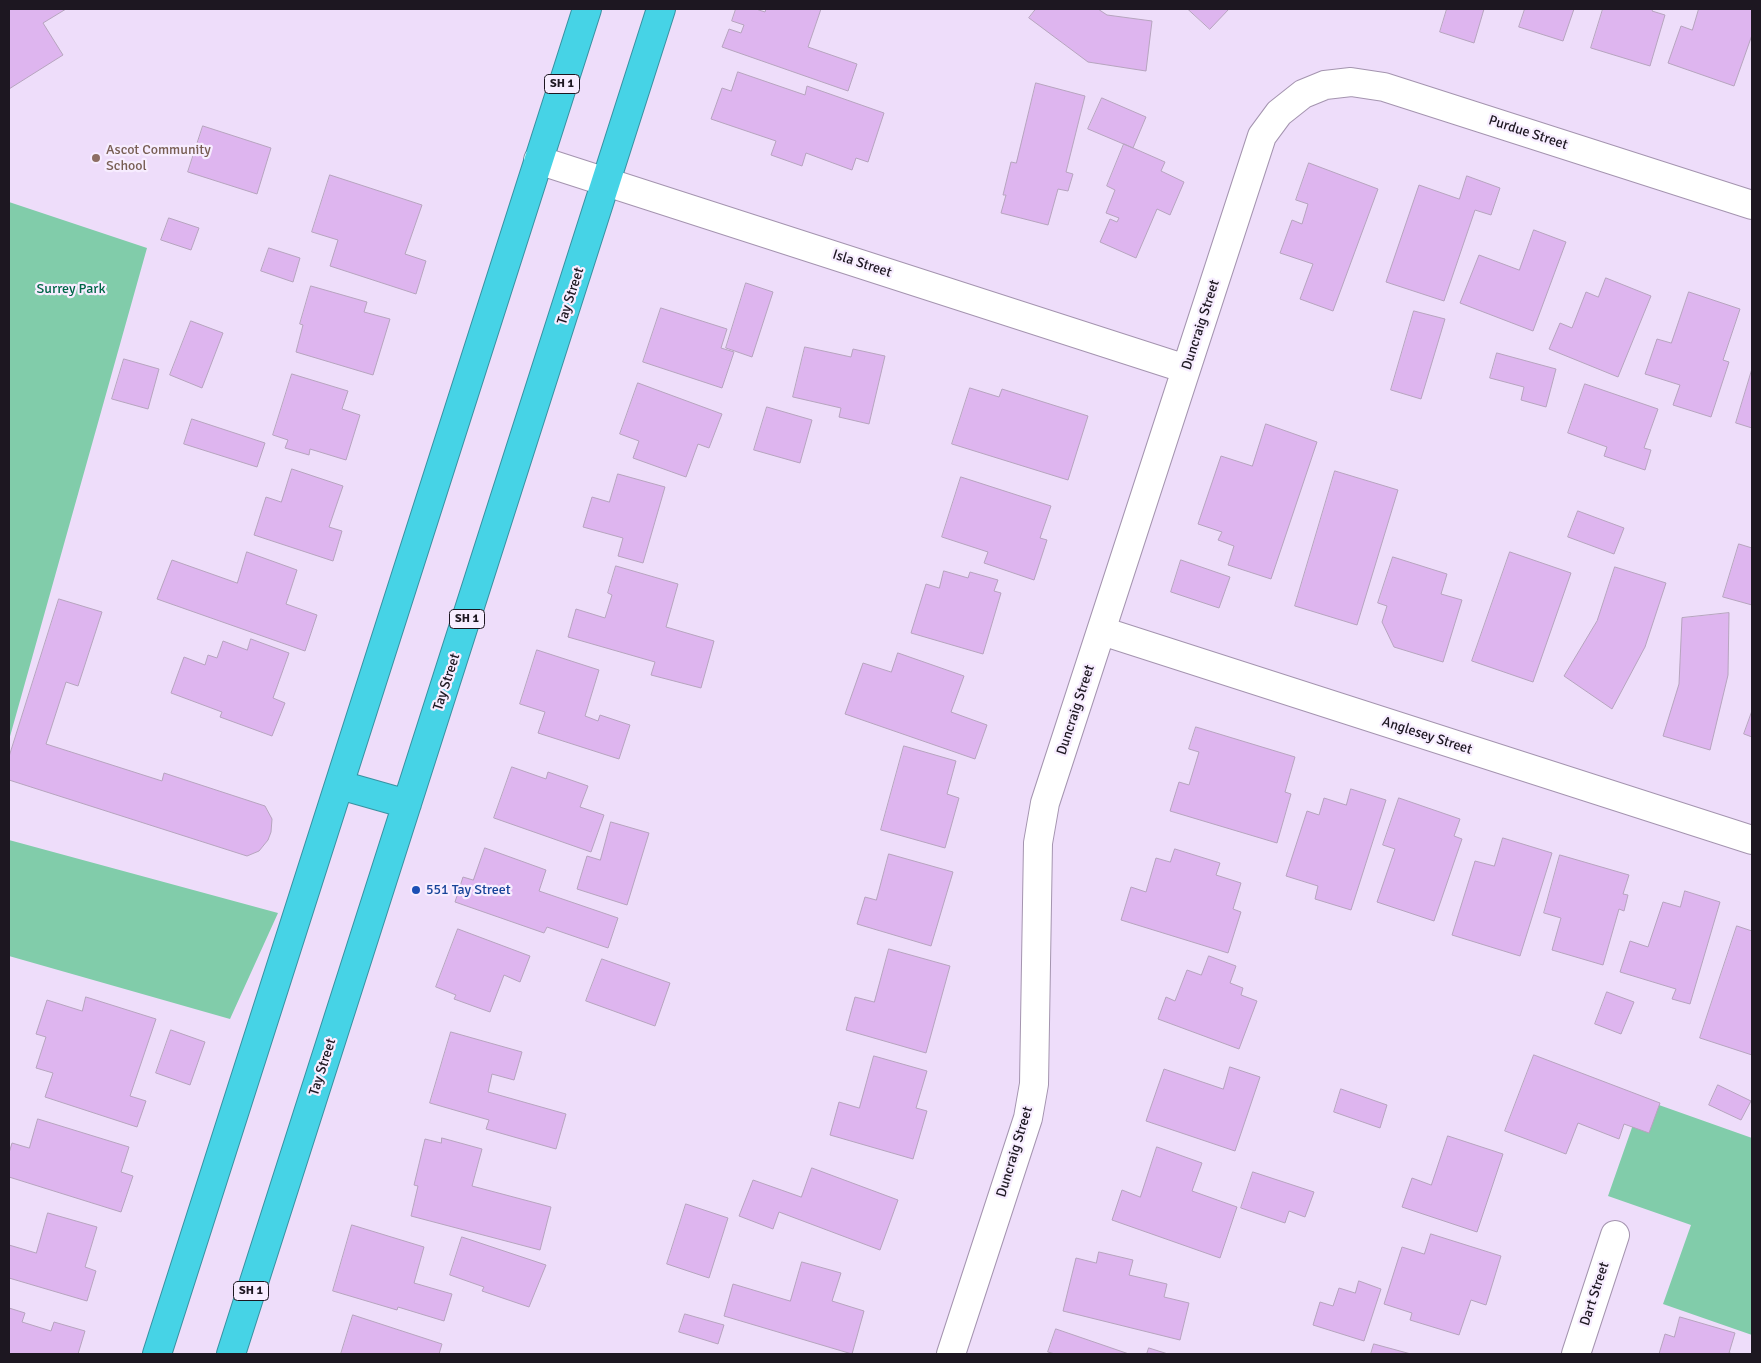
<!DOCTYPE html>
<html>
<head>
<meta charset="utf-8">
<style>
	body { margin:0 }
	#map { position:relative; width:1761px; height:1363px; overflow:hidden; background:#eeddfa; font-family:Signika,sans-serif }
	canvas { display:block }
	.frame { position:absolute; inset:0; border:10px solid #1d1721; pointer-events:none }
</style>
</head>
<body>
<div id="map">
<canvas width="1761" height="1363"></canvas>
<div class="frame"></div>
</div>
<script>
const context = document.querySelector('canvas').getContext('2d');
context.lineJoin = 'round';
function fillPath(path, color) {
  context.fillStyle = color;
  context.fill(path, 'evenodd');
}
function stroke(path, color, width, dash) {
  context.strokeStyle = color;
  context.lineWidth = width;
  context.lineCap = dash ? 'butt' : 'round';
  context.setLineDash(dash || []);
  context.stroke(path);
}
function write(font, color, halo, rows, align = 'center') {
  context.font = font + ' Signika,sans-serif';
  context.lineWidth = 4.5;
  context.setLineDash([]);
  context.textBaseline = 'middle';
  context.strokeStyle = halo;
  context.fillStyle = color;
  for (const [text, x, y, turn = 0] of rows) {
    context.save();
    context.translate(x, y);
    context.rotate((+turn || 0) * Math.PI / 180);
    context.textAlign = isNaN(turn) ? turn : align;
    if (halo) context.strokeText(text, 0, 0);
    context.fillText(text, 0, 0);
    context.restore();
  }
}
fillPath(new Path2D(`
	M 9,202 L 147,248 L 9,740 Z
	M 9,840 L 278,913 L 230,1019 L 9,956 Z
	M 1642,1099 L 1752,1138 L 1752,1335 L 1663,1304 L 1691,1225 L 1608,1196 Z`), '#81ccaa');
const building = new Path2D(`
	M 9,9 L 66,9 L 43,23 L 63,55 L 9,89 Z
	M 736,9 L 756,9 L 765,12 L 766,9 L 821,9 L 808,47 L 857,64 L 848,91 L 722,47 L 729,29 L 741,33 L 744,25 L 732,21 Z
	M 1036,9 L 1098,9 L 1107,15 L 1152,21 L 1146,71 L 1088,62 L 1029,18 Z
	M 1188,9 L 1229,9 L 1210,29 Z
	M 1447,9 L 1484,9 L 1474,43 L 1440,32 Z
	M 1525,9 L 1574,9 L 1563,41 L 1519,27 Z
	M 1603,9 L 1653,9 L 1652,11 L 1665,15 L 1650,66 L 1591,48 Z
	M 1699,9 L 1752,9 L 1752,35 L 1734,86 L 1668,63 L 1681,26 L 1692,30 Z
	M 738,72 L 805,95 L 807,86 L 884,113 L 868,162 L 856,158 L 852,170 L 806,153 L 802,166 L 771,155 L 776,141 L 711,119 L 722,88 L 731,91 Z
	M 1036,83 L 1085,96 L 1066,172 L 1073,174 L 1068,191 L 1058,189 L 1048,225 L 1001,213 L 1006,195 L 1003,195 L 1011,162 L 1016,163 Z
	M 1102,98 L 1146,117 L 1133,148 L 1088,129 Z
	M 203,126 L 271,148 L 257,194 L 188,172 Z
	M 1124,144 L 1165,162 L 1161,171 L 1184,182 L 1170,215 L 1157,209 L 1136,258 L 1100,242 L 1110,219 L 1117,222 L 1119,218 L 1106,213 L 1115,190 L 1107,186 Z
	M 1309,163 L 1378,189 L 1333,311 L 1300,299 L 1313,264 L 1280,253 L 1292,220 L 1302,224 L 1308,204 L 1296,200 Z
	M 330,175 L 422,205 L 405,254 L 426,261 L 416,294 L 330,266 L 338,240 L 312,232 Z
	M 1467,176 L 1500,188 L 1491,215 L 1475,210 L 1444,301 L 1386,282 L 1419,185 L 1459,199 Z
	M 169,218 L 199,228 L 191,250 L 161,240 Z
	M 1534,230 L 1566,242 L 1533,331 L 1460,303 L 1479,255 L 1519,270 Z
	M 269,248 L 300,258 L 293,282 L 261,271 Z
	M 1606,278 L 1651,296 L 1618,377 L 1549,349 L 1560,323 L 1572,328 L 1586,292 L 1598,297 Z
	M 746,283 L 773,292 L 752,357 L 726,348 Z
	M 311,286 L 367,302 L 364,312 L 390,319 L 373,375 L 296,352 L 303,325 L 300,324 Z
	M 1689,292 L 1740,309 L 1723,360 L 1729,362 L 1711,417 L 1673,405 L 1680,385 L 1645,374 L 1657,339 L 1671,343 Z
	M 661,308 L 727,329 L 721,348 L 734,352 L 722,388 L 643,362 Z
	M 1414,311 L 1445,319 L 1421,399 L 1391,390 Z
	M 191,321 L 223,333 L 202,388 L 170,375 Z
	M 805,347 L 851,357 L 853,349 L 885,356 L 869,424 L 839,417 L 841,408 L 793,397 Z
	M 1497,353 L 1556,369 L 1546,407 L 1521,400 L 1524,387 L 1490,378 Z
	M 124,359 L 159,369 L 148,409 L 112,399 Z
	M 1752,369 L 1752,428 L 1736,423 Z
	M 292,374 L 348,391 L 342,409 L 360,415 L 346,460 L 310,449 L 309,455 L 285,448 L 288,440 L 273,435 Z
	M 638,383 L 722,414 L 709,448 L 698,444 L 686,477 L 633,458 L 639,441 L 620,434 Z
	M 1585,384 L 1658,409 L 1644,448 L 1651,450 L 1645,470 L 1604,456 L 1607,447 L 1568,433 Z
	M 970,388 L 999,397 L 1002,389 L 1088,416 L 1068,480 L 952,444 Z
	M 767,407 L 812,420 L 800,463 L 754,450 Z
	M 192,419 L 265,443 L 257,467 L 184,444 Z
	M 1266,424 L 1317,442 L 1271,579 L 1228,565 L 1234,546 L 1218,540 L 1222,532 L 1198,524 L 1221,456 L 1252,466 Z
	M 292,469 L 343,486 L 329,527 L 342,531 L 333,561 L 254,535 L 266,497 L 281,502 Z
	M 1335,471 L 1398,490 L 1357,625 L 1295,606 Z
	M 618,474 L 665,487 L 643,563 L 618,556 L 623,538 L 583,527 L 592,497 L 609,502 Z
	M 961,477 L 1051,506 L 1040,538 L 1047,540 L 1034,580 L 984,563 L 988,552 L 942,537 Z
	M 1578,511 L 1624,528 L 1614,554 L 1568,537 Z
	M 1739,544 L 1752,548 L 1752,605 L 1723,597 Z
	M 247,552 L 297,570 L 286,604 L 317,615 L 305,651 L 157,599 L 172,560 L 237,583 Z
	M 1510,552 L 1571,573 L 1533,682 L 1472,661 Z
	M 1393,557 L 1447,574 L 1441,594 L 1462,600 L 1443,662 L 1394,647 L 1382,622 L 1387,606 L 1378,603 Z
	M 1181,560 L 1230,577 L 1219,608 L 1171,592 Z
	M 616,566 L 678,584 L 666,627 L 714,641 L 701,688 L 651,675 L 655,662 L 568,637 L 576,609 L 605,618 L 612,595 L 608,593 Z
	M 1615,567 L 1666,583 L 1645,647 L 1612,709 L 1564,676 L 1597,621 Z
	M 944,571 L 968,578 L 970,572 L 998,580 L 994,591 L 1001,593 L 983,654 L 911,633 L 926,584 L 939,588 Z
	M 59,599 L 102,612 L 78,686 L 66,682 L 46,744 L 162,781 L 164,773 L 265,806 L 272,819 L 271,832 L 268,840 L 259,851 L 247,856 L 9,780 L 9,757 Z
	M 1729,613 L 1728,675 L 1710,750 L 1663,736 L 1679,684 L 1682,618 Z
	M 251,639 L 289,653 L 273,698 L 285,703 L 272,736 L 220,717 L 222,712 L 171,693 L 184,657 L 205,665 L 208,655 L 217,658 L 223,641 L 247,650 Z
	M 537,650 L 599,670 L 585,716 L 598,721 L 600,715 L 630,725 L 619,759 L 538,733 L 545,712 L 520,704 Z
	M 898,653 L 964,676 L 951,712 L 987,725 L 975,759 L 845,714 L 863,663 L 891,672 Z
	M 1752,711 L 1752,737 L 1744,734 Z
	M 1196,727 L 1295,757 L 1285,792 L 1291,794 L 1277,843 L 1170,811 L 1179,782 L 1189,785 L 1199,752 L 1189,749 Z
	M 904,746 L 956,761 L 947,794 L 959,798 L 945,848 L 881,830 Z
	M 512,767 L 546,779 L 548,772 L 588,786 L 580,807 L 604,815 L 591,852 L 494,818 Z
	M 1351,789 L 1386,800 L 1351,910 L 1315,899 L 1318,886 L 1286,876 L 1307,811 L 1319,815 L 1324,798 L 1346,805 Z
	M 1399,798 L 1460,819 L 1454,836 L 1462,839 L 1434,921 L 1377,902 L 1395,849 L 1383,845 Z
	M 611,822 L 649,833 L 627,905 L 577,889 L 587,856 L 600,860 Z
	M 1503,838 L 1552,853 L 1520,956 L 1452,935 L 1475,861 L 1494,866 Z
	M 485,848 L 546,870 L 539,891 L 618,918 L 608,948 L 547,927 L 544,933 L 455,902 L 463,877 L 473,880 Z
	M 1175,849 L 1220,863 L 1216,875 L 1241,883 L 1233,909 L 1241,912 L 1228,953 L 1121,920 L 1131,887 L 1146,892 L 1156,858 L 1170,862 Z
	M 889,854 L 953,872 L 931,946 L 857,924 L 865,897 L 876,900 Z
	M 1560,855 L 1629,875 L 1623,894 L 1628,895 L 1624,911 L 1619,909 L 1603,965 L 1552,950 L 1561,918 L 1544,913 Z
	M 1685,891 L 1720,902 L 1690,1004 L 1672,999 L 1676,989 L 1620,972 L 1630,941 L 1648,947 L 1663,902 L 1680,907 Z
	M 1737,926 L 1752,931 L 1752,1055 L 1700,1038 Z
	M 458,929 L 530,956 L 520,982 L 504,975 L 490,1012 L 454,999 L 456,995 L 436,987 Z
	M 889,949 L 950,966 L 926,1053 L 846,1030 L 855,997 L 874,1002 Z
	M 1209,956 L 1236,966 L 1230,983 L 1243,988 L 1241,995 L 1257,1001 L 1239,1049 L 1158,1019 L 1166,997 L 1175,1001 L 1187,970 L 1201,975 Z
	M 602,959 L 670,983 L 655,1026 L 586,1001 Z
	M 1607,992 L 1634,1002 L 1621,1034 L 1595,1024 Z
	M 86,997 L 156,1019 L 130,1096 L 146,1101 L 137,1127 L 45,1097 L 53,1073 L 36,1068 L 46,1037 L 36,1034 L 47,1000 L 82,1011 Z
	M 171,1030 L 205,1042 L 190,1085 L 156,1073 Z
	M 451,1032 L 522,1052 L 514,1080 L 492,1074 L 488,1092 L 566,1114 L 556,1149 L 486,1129 L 489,1120 L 430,1103 Z
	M 1534,1055 L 1660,1103 L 1649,1133 L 1624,1124 L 1619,1139 L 1578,1123 L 1566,1154 L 1505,1131 Z
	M 874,1056 L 927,1071 L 916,1108 L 927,1111 L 913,1159 L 830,1135 L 839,1102 L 859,1108 Z
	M 1230,1067 L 1260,1077 L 1235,1151 L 1146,1121 L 1164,1069 L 1223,1089 Z
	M 1718,1085 L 1751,1101 L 1741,1120 L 1709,1105 Z
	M 1341,1089 L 1387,1105 L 1380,1128 L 1334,1112 Z
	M 38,1119 L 129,1147 L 121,1172 L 133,1176 L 121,1212 L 9,1177 L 9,1153 L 12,1143 L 29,1148 Z
	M 1448,1136 L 1503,1154 L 1477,1232 L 1402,1207 L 1412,1178 L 1431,1185 Z
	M 442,1138 L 482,1149 L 472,1186 L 551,1207 L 540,1250 L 411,1216 L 418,1186 L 414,1185 L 425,1139 L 441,1143 Z
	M 1157,1147 L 1202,1163 L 1192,1191 L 1237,1207 L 1220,1258 L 1112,1220 L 1122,1190 L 1140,1197 Z
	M 812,1168 L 898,1200 L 880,1250 L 779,1212 L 773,1229 L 739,1216 L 753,1180 L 801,1197 Z
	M 1253,1172 L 1314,1192 L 1305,1217 L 1289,1211 L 1285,1223 L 1241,1208 Z
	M 686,1204 L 728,1218 L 709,1278 L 667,1264 Z
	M 48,1213 L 97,1227 L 85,1267 L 96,1271 L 87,1301 L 9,1278 L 9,1245 L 36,1253 Z
	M 352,1225 L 424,1247 L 414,1283 L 452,1294 L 444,1321 L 398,1307 L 397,1310 L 333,1291 Z
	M 1431,1234 L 1501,1256 L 1486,1305 L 1471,1300 L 1459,1335 L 1410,1320 L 1412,1313 L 1384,1304 L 1402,1247 L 1424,1254 Z
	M 462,1237 L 546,1265 L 529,1307 L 482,1291 L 484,1287 L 450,1275 Z
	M 1099,1252 L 1133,1260 L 1129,1275 L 1167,1284 L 1164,1297 L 1189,1303 L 1180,1340 L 1063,1311 L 1076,1258 L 1096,1263 Z
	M 802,1262 L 841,1273 L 832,1301 L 864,1311 L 852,1354 L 724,1316 L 733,1284 L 790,1301 Z
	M 1359,1281 L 1381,1289 L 1364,1341 L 1313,1325 L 1320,1302 L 1333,1306 L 1339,1288 L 1355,1293 Z
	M 9,1308 L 25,1313 L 22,1322 L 51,1331 L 54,1322 L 85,1331 L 78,1354 L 9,1354 Z
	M 685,1314 L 724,1325 L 718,1344 L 679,1332 Z
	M 353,1315 L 442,1344 L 439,1354 L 341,1354 Z
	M 1680,1317 L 1735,1333 L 1729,1353 L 1734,1354 L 1659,1354 L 1665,1334 L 1674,1337 Z
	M 1056,1329 L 1129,1354 L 1055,1354 L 1048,1352 Z
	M 1374,1344 L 1411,1354 L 1371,1354 Z
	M 1149,1348 L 1168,1354 L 1147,1354 Z`);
fillPath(building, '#deb5ef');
stroke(building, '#b6a4be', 1);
const minor = new Path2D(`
	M 538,160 L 1186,369
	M 1102,631 L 1752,840
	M 951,1354 L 1028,1118 L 1034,1084 L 1038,843 L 1045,803 L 1262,136 L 1279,113 L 1303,94 L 1325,85 L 1351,82 L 1384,87 L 1752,205
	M 1576,1354 L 1615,1235`);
const highway = new Path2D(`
	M 340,785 L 407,804
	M 157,1354 L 587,9
	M 231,1354 L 661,9`);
stroke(minor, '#a494af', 30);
stroke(highway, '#3891a1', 30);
stroke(minor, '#fff', 28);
stroke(highway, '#46d3e6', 28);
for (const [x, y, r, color] of [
	[96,158,5,"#8d6e63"],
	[416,890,5,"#1a4fb4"]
]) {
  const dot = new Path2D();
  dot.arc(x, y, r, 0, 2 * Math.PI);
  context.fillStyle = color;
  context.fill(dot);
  stroke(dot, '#f7edff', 2);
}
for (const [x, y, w] of [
	[562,84,35],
	[467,619,35],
	[251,1291,35]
]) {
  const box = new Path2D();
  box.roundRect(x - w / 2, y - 9.5, w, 19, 4);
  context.fillStyle = '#f7edff';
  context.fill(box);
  stroke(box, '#1d1721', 1);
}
write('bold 12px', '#1d1721', null, [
	["SH 1",562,84],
	["SH 1",467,619],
	["SH 1",251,1291]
]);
write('14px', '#1d1721', '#f7edff', [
	["Purdue Street",1528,133,18],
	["Isla Street",862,264,18],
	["Tay Street",571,296,-72],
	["Duncraig Street",1201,325,-72],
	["Tay Street",447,682,-72],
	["Duncraig Street",1076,710,-72],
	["Anglesey Street",1427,736,18],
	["Tay Street",323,1067,-72],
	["Duncraig Street",1015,1152,-73],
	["Dart Street",1595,1294,-72]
]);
write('14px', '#785e54', '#f7edff', [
	["Ascot Community",106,150],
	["School",106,166]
], 'left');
write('14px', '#006647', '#f7edff', [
	["Surrey Park",71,289]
]);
write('14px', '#164399', '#f7edff', [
	["551 Tay Street",426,890]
], 'left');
</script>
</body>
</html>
